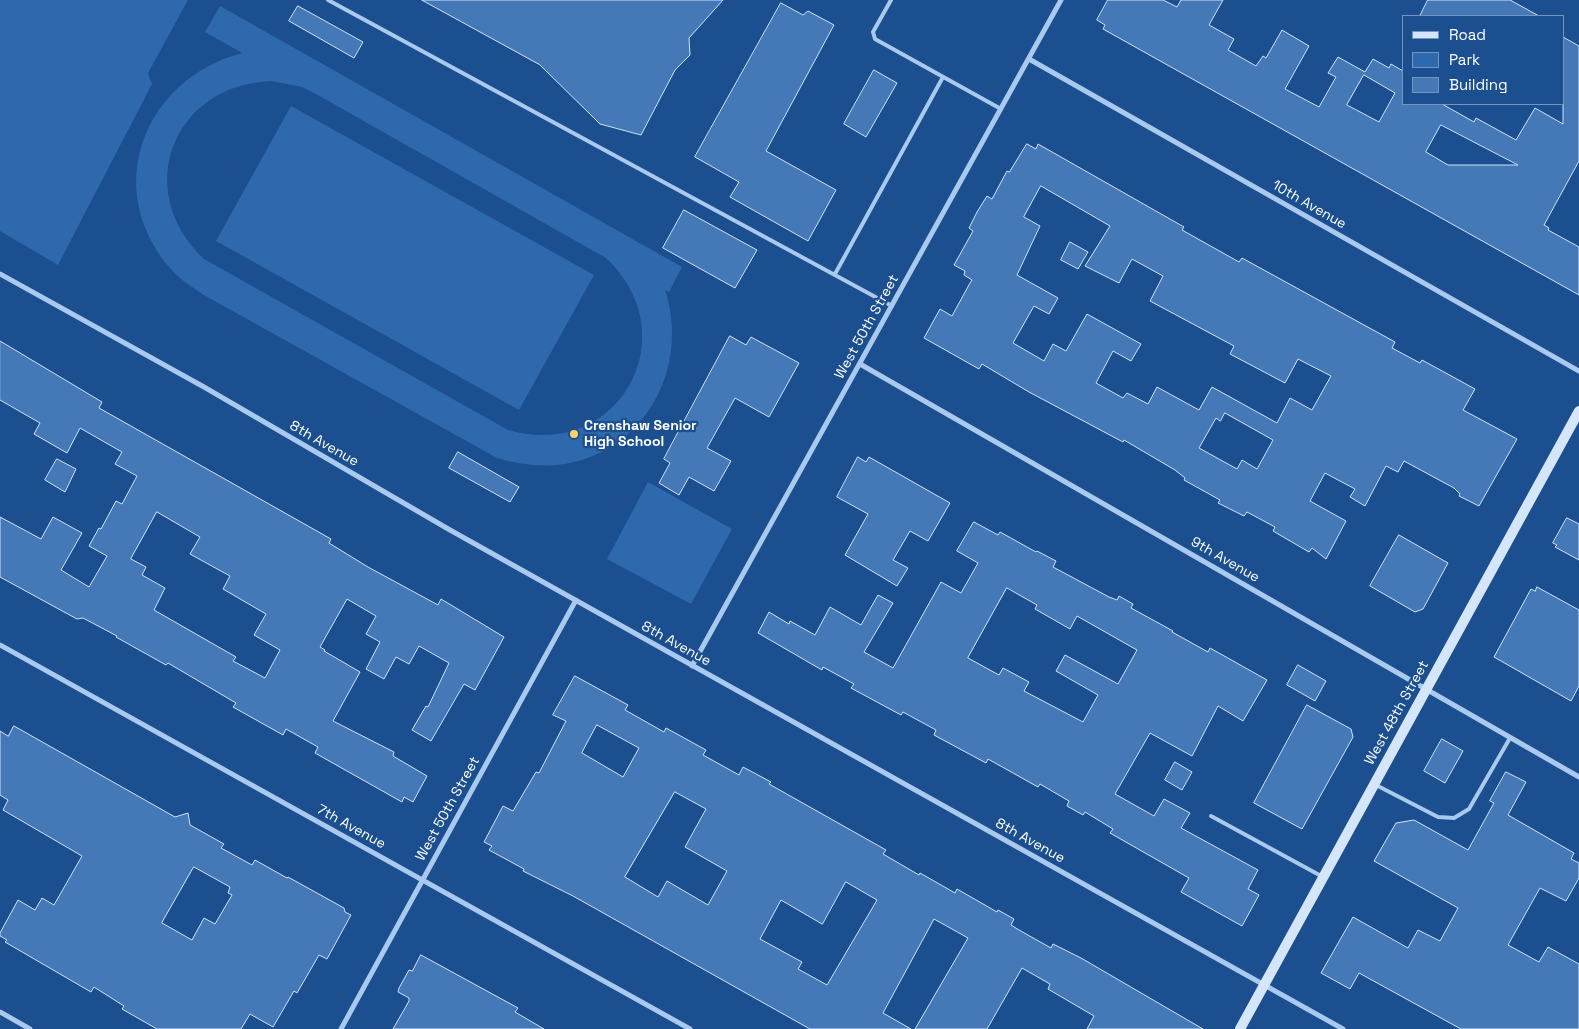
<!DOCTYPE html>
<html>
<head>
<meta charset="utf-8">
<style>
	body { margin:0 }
	#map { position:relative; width:1579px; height:1029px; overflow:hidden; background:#1b4f8f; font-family:"Space Grotesk",sans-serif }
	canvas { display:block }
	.legend { position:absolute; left:1402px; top:15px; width:162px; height:90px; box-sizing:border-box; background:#1b4f8f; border:1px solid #7695bc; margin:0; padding:6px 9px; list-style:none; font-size:15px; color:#fff }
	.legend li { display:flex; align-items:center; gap:10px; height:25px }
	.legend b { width:25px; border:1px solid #7695bc }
</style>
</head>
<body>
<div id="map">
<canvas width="1579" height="1029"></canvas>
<ul class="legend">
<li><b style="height:6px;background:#d6e6fa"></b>Road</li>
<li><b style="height:14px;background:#2e69ad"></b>Park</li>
<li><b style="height:14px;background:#4478b7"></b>Building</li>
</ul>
</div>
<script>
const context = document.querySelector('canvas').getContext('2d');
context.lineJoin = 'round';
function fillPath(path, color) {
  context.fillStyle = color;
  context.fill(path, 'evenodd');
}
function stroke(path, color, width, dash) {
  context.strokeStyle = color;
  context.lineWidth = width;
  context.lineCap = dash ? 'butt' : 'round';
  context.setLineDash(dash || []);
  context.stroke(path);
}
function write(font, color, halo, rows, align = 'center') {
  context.font = font + ' "Space Grotesk",sans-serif';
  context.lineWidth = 4.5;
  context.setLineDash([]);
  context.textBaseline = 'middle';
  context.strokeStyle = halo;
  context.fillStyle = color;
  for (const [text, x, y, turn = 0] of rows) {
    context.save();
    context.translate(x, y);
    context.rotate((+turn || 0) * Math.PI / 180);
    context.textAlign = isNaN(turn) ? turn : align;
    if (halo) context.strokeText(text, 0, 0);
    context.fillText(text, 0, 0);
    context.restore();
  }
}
fillPath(new Path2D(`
	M 0,0 L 188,0 L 148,73 L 152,84 L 58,265 L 0,231 Z
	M 220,6 L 682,267 L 669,292 L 665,290 C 691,369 643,456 557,465 C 537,467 517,464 497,458 L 202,294 C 191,286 179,279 170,268 C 101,188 144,79 242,53 L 205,32 ZM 271,81 L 302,87 L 316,94 L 606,258 C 689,336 618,462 508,430 L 204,259 C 132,191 172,85 271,81 Z
	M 291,106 L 594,275 L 519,410 L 216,241 Z
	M 648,482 L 732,529 L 691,604 L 607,559 Z`), '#2e69ad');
const building = new Path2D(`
	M 422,0 L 723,0 L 689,38 L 690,55 L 675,70 L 641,135 L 600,124 L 540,65 Z
	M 1108,0 L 1163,0 L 1177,7 L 1181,0 L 1223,0 L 1209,25 L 1234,39 L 1228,50 L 1256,66 L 1263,56 L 1266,58 L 1282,30 L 1309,46 L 1285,89 L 1319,107 L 1336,77 L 1328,73 L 1338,57 L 1365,72 L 1373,59 L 1389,68 L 1391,64 L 1403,71 L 1403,104 L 1442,104 L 1474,122 L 1476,118 L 1516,140 L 1535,108 L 1563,124 L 1563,37 L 1579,46 L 1579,161 L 1544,225 L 1549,228 L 1548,230 L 1579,247 L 1579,295 L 1103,29 L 1105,25 L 1097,20 ZM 1364,75 L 1395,93 L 1379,122 L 1347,105 ZM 1441,125 L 1518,165 L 1448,165 L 1426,152 Z
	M 1428,0 L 1510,0 L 1539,16 L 1420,16 Z
	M 781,3 L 803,15 L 808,11 L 834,25 L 766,151 L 836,190 L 808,241 L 730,197 L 739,182 L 695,157 Z
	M 298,6 L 363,42 L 354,58 L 289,21 Z
	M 874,70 L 897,83 L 866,137 L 844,124 Z
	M 1027,144 L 1036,149 L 1038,144 L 1184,227 L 1182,230 L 1239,262 L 1242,258 L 1395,342 L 1392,348 L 1420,363 L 1422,360 L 1475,389 L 1463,410 L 1517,439 L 1479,506 L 1459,496 L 1460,494 L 1454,488 L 1404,461 L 1398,472 L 1386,466 L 1365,506 L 1350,497 L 1355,489 L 1325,473 L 1310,501 L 1346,521 L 1326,559 L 1312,548 L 1309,552 L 1273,531 L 1275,527 L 1247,512 L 1244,516 L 1218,503 L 1220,500 L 1184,480 L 1185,478 L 1175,470 L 1124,440 L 1123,442 L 1029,392 L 982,364 L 979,369 L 924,338 L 940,309 L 952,316 L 970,283 L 972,280 L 964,275 L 965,271 L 954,265 L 973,231 L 969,228 L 977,212 L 987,196 L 992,199 L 1007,171 L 1009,172 ZM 1041,186 L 1110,226 L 1085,266 L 1119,283 L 1132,259 L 1163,276 L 1150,301 L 1234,346 L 1230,354 L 1285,383 L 1298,359 L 1331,376 L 1312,410 L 1290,398 L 1277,423 L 1212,387 L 1199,410 L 1157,387 L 1148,404 L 1127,393 L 1123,398 L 1096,383 L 1113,351 L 1131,361 L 1141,344 L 1087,314 L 1066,351 L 1053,344 L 1044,361 L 1013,343 L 1034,306 L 1049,314 L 1058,298 L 1017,275 L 1040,226 L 1024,217 ZM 1225,413 L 1273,440 L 1257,469 L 1242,460 L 1237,469 L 1199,448 L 1216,418 L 1220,421 Z
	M 684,210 L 757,250 L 735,288 L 663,248 Z
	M 1070,242 L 1088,252 L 1078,269 L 1061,260 Z
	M 730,336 L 746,345 L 751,337 L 799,363 L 769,417 L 735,398 L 707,448 L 731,461 L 714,491 L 689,477 L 679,495 L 659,483 L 670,463 L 664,459 Z
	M 0,341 L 102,402 L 99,408 L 331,539 L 329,543 L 368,567 L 438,605 L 441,599 L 504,637 L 475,690 L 464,684 L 431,741 L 412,730 L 426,706 L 428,707 L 449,663 L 419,646 L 409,664 L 396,657 L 384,679 L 366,669 L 380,642 L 366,634 L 376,616 L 347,599 L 320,647 L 325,650 L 324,651 L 360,672 L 333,721 L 394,752 L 393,756 L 427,776 L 413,802 L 404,797 L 402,802 L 315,753 L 318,747 L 286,729 L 283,735 L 233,707 L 236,703 L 168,663 L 166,665 L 116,637 L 117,636 L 83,618 L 77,619 L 0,577 L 0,517 L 41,539 L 53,517 L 82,533 L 61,570 L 89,587 L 107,556 L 89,546 L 99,528 L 101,529 L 116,501 L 122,504 L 137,476 L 115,464 L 122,452 L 80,428 L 67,453 L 34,434 L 40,423 L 0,400 ZM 157,512 L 200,537 L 190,554 L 230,576 L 223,589 L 266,614 L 254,635 L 280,650 L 265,678 L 233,661 L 236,657 L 154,610 L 165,588 L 142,575 L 146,567 L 131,559 Z
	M 458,452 L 519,487 L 510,502 L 449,468 Z
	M 858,457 L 866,462 L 869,457 L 950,503 L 928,541 L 910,531 L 893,560 L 908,568 L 897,586 L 845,555 L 868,514 L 837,497 Z
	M 57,459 L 76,469 L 65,492 L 45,480 Z
	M 1567,518 L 1579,524 L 1579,560 L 1555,547 L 1557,545 L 1553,543 Z
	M 974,522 L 998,535 L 1000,532 L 1036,552 L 1037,551 L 1056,561 L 1053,567 L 1109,597 L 1117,600 L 1119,596 L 1133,604 L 1131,608 L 1173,631 L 1172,632 L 1208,652 L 1210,648 L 1267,680 L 1243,721 L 1218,706 L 1192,756 L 1150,733 L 1115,794 L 1154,816 L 1164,799 L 1190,813 L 1181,828 L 1258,870 L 1248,889 L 1259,895 L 1242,926 L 1181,892 L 1189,878 L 1110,833 L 1113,829 L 1085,812 L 1083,815 L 1067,806 L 1069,801 L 1040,784 L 1038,787 L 988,759 L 986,763 L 934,735 L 936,730 L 903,712 L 901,715 L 851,688 L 854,684 L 823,667 L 822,670 L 758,633 L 769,612 L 789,624 L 790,621 L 815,635 L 830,607 L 861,625 L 878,595 L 893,603 L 864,652 L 893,668 L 941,582 L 961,593 L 978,563 L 957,551 ZM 1007,588 L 1037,605 L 1035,609 L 1070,629 L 1077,616 L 1137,650 L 1118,684 L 1065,655 L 1056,671 L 1098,695 L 1083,722 L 1024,691 L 1029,682 L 1003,668 L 999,675 L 968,658 Z
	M 1399,535 L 1448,563 L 1423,609 L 1415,612 L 1370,586 Z
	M 1537,587 L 1579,610 L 1579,686 L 1571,701 L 1494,657 L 1531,589 L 1535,591 Z
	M 1298,665 L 1326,681 L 1315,701 L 1287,685 Z
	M 575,676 L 628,705 L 625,710 L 664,732 L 666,728 L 706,750 L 703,755 L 739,775 L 743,767 L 771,782 L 769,784 L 886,850 L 883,854 L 919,875 L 920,873 L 955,893 L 957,889 L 997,912 L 998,910 L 1014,919 L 1011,925 L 1019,930 L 1051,948 L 1053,944 L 1081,958 L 1203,1029 L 1087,1029 L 1094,1016 L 1048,989 L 1050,984 L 1022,968 L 987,1029 L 915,1029 L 968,938 L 934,919 L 883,1013 L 911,1029 L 810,1029 L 573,896 L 523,871 L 524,869 L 489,850 L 492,846 L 484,842 L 503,806 L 513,811 L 536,772 L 539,773 L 566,721 L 553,715 ZM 597,725 L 639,748 L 623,777 L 582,753 ZM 675,792 L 706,809 L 685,847 L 727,871 L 708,905 L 667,881 L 658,897 L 625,877 ZM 846,882 L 877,900 L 827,985 L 798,969 L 802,962 L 760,939 L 781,900 L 822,924 Z
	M 1307,705 L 1351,729 L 1353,737 L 1302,829 L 1254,803 Z
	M 14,726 L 175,817 L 188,813 L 190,825 L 224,844 L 221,848 L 252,865 L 255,860 L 287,878 L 288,877 L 344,908 L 345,912 L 351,915 L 327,959 L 319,955 L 297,993 L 294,991 L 273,1027 L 250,1014 L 241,1029 L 157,1029 L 122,1009 L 124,1006 L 94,987 L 91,992 L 5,942 L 7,940 L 0,936 L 0,933 L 18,900 L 35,910 L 42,898 L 54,905 L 82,856 L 3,810 L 8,800 L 0,795 L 0,731 L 8,736 ZM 194,867 L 230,887 L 228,893 L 232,895 L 215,924 L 204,918 L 192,940 L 162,923 Z
	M 1442,739 L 1463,751 L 1445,783 L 1424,771 Z
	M 1175,762 L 1192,772 L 1182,790 L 1165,780 Z
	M 1506,772 L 1526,782 L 1508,815 L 1574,853 L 1571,859 L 1579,863 L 1579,878 L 1566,901 L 1540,888 L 1508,945 L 1539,962 L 1548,947 L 1579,964 L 1579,1029 L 1461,1029 L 1359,973 L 1350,989 L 1321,973 L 1353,917 L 1408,948 L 1418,930 L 1440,941 L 1458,908 L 1374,861 L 1396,823 L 1414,820 L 1468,850 L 1494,803 L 1490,801 Z
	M 421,955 L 518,1008 L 515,1012 L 544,1029 L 393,1029 L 409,1001 L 409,998 L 398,992 L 399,988 L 409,970 L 412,971 Z`);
fillPath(building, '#4478b7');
stroke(building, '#cfe3fa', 1);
stroke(new Path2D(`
	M 328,0 L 892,306
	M 891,0 L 873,32 L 875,39 L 1001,109
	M 835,274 L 943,77
	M 1374,784 L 1438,817 L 1454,818 L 1469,809 L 1510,738
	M 1211,816 L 1323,877`), '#a9c9ee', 4);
stroke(new Path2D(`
	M 1029,59 L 1579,371
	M 0,274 L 204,387 L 450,530 L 1343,1029
	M 860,364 L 1579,777
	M 0,645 L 690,1029
	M 692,666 L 1061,0
	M 0,1012 L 30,1029
	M 341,1029 L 576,600`), '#a9c9ee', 5);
stroke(new Path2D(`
	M 1240,1029 L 1579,411`), '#d6e6fa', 10);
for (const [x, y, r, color] of [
	[574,434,5,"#ffd166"]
]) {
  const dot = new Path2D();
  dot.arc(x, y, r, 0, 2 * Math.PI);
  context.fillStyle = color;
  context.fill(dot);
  stroke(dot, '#1b4f8f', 2);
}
write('14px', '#fff', '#1b4f8f', [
	["10th Avenue",1309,205,30],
	["West 50th Street",867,327,-61],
	["8th Avenue",324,444,30],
	["9th Avenue",1225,560,30],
	["8th Avenue",676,644,29],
	["West 48th Street",1397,713,-61],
	["West 50th Street",448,809,-61],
	["7th Avenue",351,827,29],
	["8th Avenue",1030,841,29]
]);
write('bold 14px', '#fff', '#1b4f8f', [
	["Crenshaw Senior",584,426],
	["High School",584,442]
], 'left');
</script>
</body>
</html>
